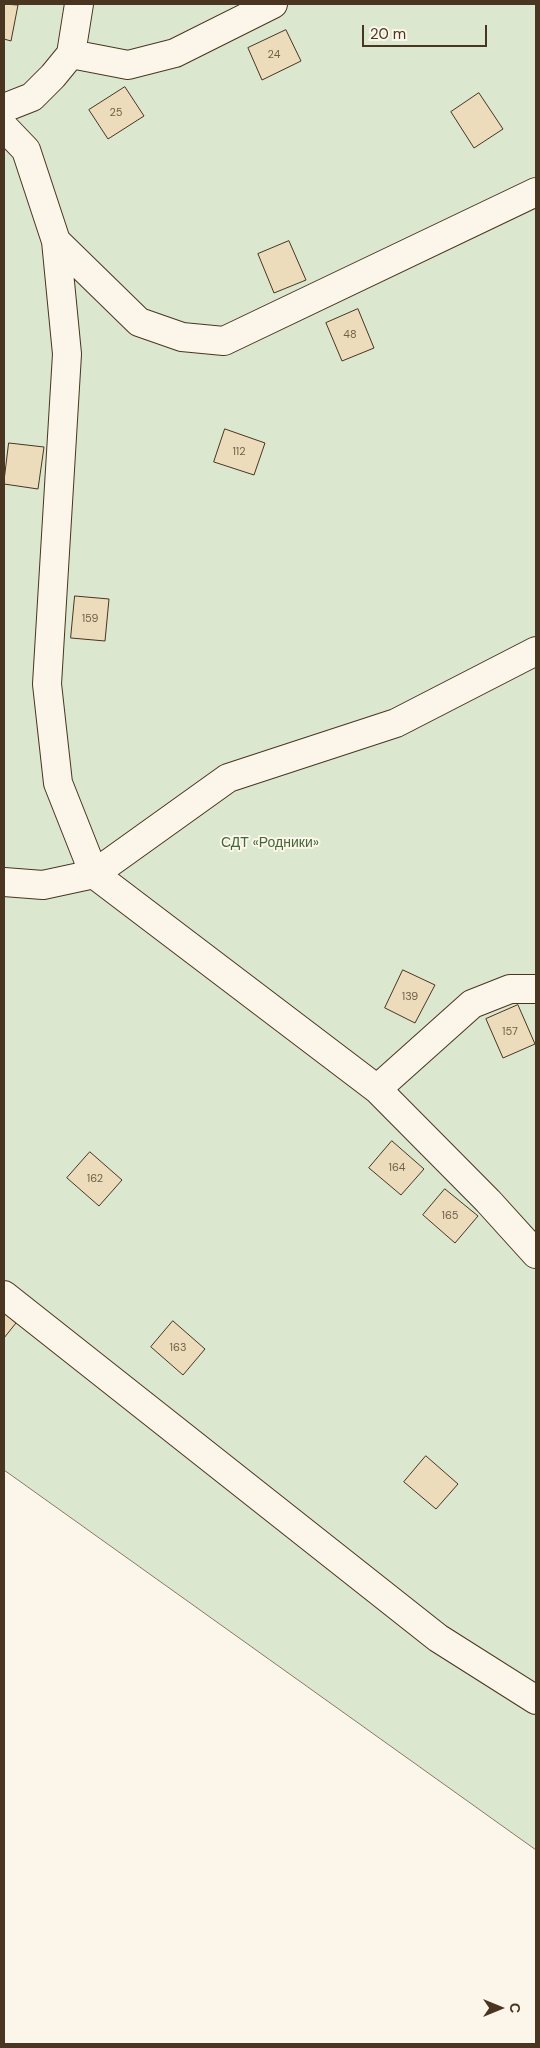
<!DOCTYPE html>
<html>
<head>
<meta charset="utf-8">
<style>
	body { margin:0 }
	#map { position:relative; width:540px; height:2048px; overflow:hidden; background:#fbf6e9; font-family:"DM Sans",sans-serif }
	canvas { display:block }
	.frame { position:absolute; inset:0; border:5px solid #4a3520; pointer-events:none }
	.north { position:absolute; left:475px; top:1983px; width:50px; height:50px; -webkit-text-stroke:4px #fbf6e9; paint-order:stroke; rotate:90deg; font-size:14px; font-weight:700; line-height:20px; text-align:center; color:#4a3520 }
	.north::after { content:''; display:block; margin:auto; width:18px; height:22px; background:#4a3520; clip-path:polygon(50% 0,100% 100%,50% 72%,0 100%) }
	.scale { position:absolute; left:362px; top:25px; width:125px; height:22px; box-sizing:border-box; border:2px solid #4a3520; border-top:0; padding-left:6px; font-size:15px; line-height:18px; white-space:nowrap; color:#4a3520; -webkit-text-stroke:4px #fbf6e9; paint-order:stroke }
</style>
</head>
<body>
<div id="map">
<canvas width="540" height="2048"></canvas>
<div class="frame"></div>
<div class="north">С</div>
<div class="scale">20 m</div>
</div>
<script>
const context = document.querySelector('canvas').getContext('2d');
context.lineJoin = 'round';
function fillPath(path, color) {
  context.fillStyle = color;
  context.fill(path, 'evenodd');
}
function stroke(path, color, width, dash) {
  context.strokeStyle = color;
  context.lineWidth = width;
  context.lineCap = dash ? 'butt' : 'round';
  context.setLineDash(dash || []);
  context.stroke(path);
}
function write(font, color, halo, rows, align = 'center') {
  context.font = font + ' "DM Sans",sans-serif';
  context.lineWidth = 4;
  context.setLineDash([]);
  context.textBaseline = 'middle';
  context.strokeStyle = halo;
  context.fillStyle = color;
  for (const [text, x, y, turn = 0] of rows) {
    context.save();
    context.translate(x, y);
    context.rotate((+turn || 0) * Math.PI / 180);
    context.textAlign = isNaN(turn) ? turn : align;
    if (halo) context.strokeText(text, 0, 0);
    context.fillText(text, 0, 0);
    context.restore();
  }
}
const green = new Path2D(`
	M 4,4 L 536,4 L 536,1850 L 4,1470 Z`);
fillPath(green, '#dce7d0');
stroke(green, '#887966', 1);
const building = new Path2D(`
	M 4,4 L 18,5 L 11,41 L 4,39 Z
	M 286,30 L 301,61 L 262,80 L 248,48 Z
	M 125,87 L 144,116 L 108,139 L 89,110 Z
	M 479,93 L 503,129 L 474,148 L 451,112 Z
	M 289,241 L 306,280 L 274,293 L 258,254 Z
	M 358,309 L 374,348 L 342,361 L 326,323 Z
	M 225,429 L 265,443 L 254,475 L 214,462 Z
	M 9,443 L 44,447 L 38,489 L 4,484 Z
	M 75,596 L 109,599 L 105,641 L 71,638 Z
	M 403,970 L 435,985 L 415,1023 L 385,1008 Z
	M 518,1005 L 535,1044 L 503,1058 L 486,1019 Z
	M 392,1141 L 424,1169 L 401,1195 L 369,1168 Z
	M 90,1152 L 122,1180 L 99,1206 L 67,1178 Z
	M 445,1189 L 478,1216 L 455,1243 L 423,1215 Z
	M 4,1313 L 16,1323 L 4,1338 Z
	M 173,1321 L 205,1349 L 183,1375 L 151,1347 Z
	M 426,1456 L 458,1484 L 436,1509 L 404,1482 Z`);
fillPath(building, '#ecdcbc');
stroke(building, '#4a3520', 1);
const minor = new Path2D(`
	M 71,54 L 128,65 L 175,53 L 273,4
	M 4,108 L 32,97 L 53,76 L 71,54 L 79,4
	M 4,127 L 26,150 L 56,241 L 67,354 L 47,684 L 58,783 L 94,874 L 377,1089 L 488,1201 L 536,1254
	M 56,241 L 139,322 L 182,337 L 224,341 L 536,192
	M 4,882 L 43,885 L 94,874 L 228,778 L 396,723 L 536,651
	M 377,1089 L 472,1004 L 510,989 L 536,989
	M 4,1295 L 438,1638 L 536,1700`);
stroke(minor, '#4a3520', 30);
stroke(minor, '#fbf6e9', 28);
write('11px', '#725f47', null, [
	["24",274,55],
	["25",116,113],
	["48",350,335],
	["112",239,452],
	["159",90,619],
	["139",410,997],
	["157",510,1032],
	["164",397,1168],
	["162",95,1179],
	["165",450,1216],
	["163",178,1348]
]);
write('14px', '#436837', '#fbf6e9', [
	["СДТ «Родники»",270,843]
]);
</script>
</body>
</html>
